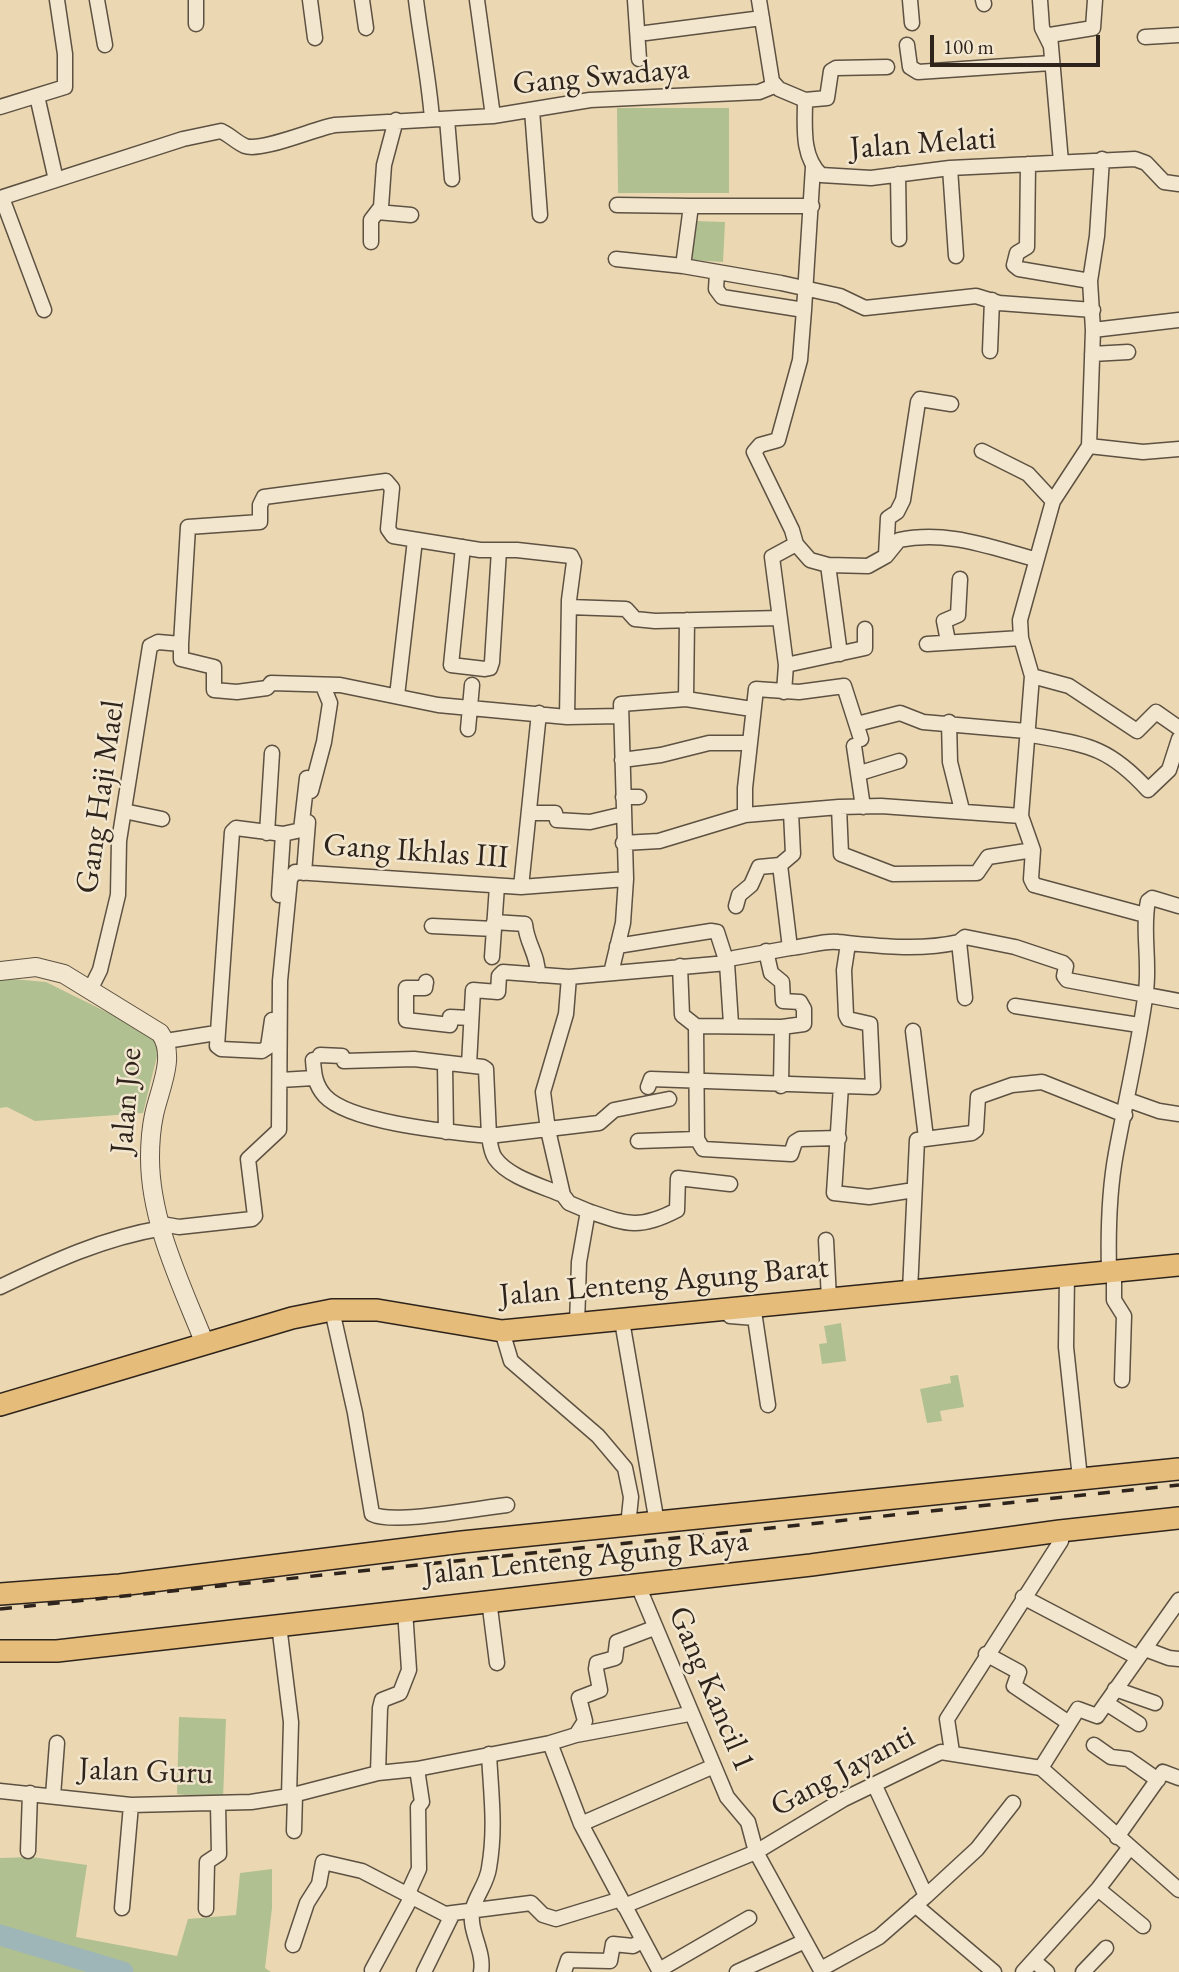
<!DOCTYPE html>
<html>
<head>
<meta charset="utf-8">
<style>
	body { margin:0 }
	#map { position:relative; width:1179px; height:1972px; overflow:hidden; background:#ebd8b3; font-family:"EB Garamond",serif }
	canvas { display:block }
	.scale { position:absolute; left:930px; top:35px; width:170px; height:32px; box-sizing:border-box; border:4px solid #2e241c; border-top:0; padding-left:9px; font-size:21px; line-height:24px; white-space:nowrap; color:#2e241c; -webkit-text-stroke:5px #f2e6ce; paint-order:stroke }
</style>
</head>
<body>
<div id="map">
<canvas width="1179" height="1972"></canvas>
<div class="scale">100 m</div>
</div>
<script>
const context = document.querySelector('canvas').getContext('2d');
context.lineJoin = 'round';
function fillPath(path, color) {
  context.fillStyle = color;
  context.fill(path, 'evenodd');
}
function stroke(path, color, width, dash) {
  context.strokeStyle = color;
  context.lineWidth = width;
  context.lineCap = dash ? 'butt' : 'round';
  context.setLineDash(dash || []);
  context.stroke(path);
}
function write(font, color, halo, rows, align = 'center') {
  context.font = font + ' "EB Garamond",serif';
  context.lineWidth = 5;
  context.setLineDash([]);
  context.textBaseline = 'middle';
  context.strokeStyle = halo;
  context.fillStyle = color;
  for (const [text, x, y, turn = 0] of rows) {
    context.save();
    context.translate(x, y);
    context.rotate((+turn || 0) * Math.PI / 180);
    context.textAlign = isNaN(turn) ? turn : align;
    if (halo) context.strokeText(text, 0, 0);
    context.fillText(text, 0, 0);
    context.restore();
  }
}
fillPath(new Path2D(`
	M 617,108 L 729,108 L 729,193 L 618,193 Z
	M 694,221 L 725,222 L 723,262 L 692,260 Z
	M 0,978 L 46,982 L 149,1033 L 159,1048 L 143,1113 L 35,1121 L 7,1107 L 0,1108 Z
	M 841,1323 L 846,1361 L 822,1364 L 819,1344 L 827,1343 L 824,1326 Z
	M 958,1375 L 964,1407 L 940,1411 L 942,1421 L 927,1423 L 920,1389 L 951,1383 L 950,1376 Z
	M 179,1717 L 226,1719 L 223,1800 L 177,1794 Z
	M 32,1857 L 87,1865 L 76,1937 L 177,1956 L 188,1919 L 236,1915 L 240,1873 L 272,1869 L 272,1908 L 265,1968 L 271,1972 L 0,1972 L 0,1858 Z`), '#b1c091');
stroke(new Path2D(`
	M 0,1935 L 123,1972`), '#9eb6b8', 21);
const minor = new Path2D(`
	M 97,0 L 105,45
	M 196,0 L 196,24
	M 310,0 L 315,38
	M 362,0 L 366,28
	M 416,0 C 421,41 429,79 432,119
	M 477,0 L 493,116
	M 635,0 L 639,59
	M 759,0 L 772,81 L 779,89 L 805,100 C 805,126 801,156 821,175 L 871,178 L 950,168 L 1135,159 L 1146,163 L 1164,182 L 1179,184
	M 910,0 L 912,23
	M 983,0 L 984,4
	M 1040,0 L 1042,28 L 1050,44
	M 646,33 L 762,18
	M 1145,37 L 1179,35
	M 907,45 L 910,67 L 918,72 L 1051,63
	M 37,96 L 56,180
	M 805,100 L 827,98 L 831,71 L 836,68 L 887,67
	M 0,107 L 65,87 L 65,54 L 57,0
	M 532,110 L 540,215
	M 447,119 L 452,179
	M 1102,159 L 1097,236 L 1090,281 L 1093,330 L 1089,446 L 1053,501 L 1020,620 L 1021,638 L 1032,676 L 1021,816 L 1033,850 L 1031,879 L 1034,885 L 1145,915
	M 1061,162 L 1050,35 L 1093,28 L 1095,0
	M 1028,164 L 1027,247 L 1017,253 L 1014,265 L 1019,269 L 1090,281
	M 950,168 L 956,256
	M 898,174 L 899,239
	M 0,198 L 183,139 L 221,131 C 230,135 236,142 245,146 C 262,152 316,128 335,125 L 493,116 L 590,100 L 759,92 L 774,86
	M 2,198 L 44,310
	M 617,205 L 691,206
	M 377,212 L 411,215
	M 371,242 L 371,220 L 381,207 L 384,165 L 396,120
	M 616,259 L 683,266 L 781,283 L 840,296 L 865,308 L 976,296 L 999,303 L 1093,310
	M 683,266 L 691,206 L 812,206
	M 717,273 L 716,289 L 722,297 L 804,310 L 813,167
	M 804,310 L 800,360 L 778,440 L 760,445 L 754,452 L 792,530 L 796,544 L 810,560 L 828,565 L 868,566 L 886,556 L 899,540 C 947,530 989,547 1035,559
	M 1093,330 L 1179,320
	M 990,351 L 992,300
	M 1092,354 L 1128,352
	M 1089,446 L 1143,452 L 1179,449
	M 982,451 L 1028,474 L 1053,501
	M 463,547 L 451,665 L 485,669 L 490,668 L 492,662 L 499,550
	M 886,555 L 888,518 L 897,512 L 903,500 L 918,402 L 920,399 L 951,404
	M 828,565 L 840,654
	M 569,607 L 626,609 L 635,619 L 655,621 L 780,618
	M 948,641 L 944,621 L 958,615 L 960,579
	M 181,644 L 181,659 L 214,667 L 214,690 L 237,692 L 267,688 L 271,683 L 340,685 L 438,705 L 567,717 L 620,716
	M 927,644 L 1021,638
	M 786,665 L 865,648 L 865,629
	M 1032,676 L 1069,686 L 1137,731 L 1156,712 L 1179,728
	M 784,692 L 786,665 L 772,557 L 796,544
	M 397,696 L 415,540
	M 686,699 L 687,620
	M 949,722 L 950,762 L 962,810
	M 857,724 L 900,713 L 923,722 L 1026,731
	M 468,729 L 472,685
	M 1026,734 C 1085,745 1106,744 1148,790 L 1169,770 L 1179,739
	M 854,746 L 863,807
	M 622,760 L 661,755 L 709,743 L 750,743
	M 860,773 L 899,761
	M 311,791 L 324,742 L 330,703 L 323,686
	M 623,797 L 639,797
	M 839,807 L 841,854 L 893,874 L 977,873 L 988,857 L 1033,850
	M 124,811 L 162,819
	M 531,813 L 555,813 L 557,820 L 590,822 L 624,814
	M 745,815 L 745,788 L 756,689 L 799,692 L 844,686 L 861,739
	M 267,833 L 272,753
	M 623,843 L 659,841 L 745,815 L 839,807 L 881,806 L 1021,816
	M 304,873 L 308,822
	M 521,887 L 539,713
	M 279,895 L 283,834 L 301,830 L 307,778
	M 736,906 L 739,895 L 751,885 L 759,867 L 780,865 L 793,854 L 791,812
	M 494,922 L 525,924 C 527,945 538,954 538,975
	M 432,926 L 494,929
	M 617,946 L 711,931 L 717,932 L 727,963 L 731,1024
	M 790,948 C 804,947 826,940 838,942 C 879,946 919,951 959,942
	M 492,957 L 497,886
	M 734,958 L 790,948 L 780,865
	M 680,966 L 682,1015 L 696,1026
	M 611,973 L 623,923 L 626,879 L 621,704 L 686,699 L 752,709
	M 426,982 L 425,988 L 406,988 L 406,1020 L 450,1025 L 450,1017 L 471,1018
	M 91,988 L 100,970 L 118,895 L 119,841 L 150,646 L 158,642 L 181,644 L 188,527 L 260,522 L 260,505 L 264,497 L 386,481 L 392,488 L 388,529 L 393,536 L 480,550 L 517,550 L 571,556 L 574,562 L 569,600 L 567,717
	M 965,998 L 959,942 L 965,937 L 1015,947 L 1063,963 L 1066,966 L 1064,976 L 1067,980 L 1179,1001
	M 1015,1006 L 1139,1025
	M 272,1020 L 268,1047 L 262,1051 L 221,1049 L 217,1046 L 232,832 L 236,828 L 283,834
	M 913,1031 L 926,1138
	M 166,1041 L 216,1033
	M 320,1055 L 342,1056 L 344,1061 L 414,1059 L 483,1067 L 486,1069 L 489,1136 L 599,1123 L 614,1110 L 669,1099
	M 313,1060 C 314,1074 315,1085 325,1096 C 350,1123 451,1132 489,1136 C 490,1143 491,1152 495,1158 C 508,1177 542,1186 563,1195
	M 445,1064 L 446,1132
	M 469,1065 L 473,990 L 498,992 L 499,976 L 503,972 L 569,977
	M 280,1080 L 314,1078
	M 781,1086 L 782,1027
	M 841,1086 L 834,1193 L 869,1197 L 914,1190
	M 648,1087 L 651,1079 L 873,1087 L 870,1024 L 848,1019 L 846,1015 L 844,970 L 848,944
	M 1128,1100 L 1159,1111 L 1179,1114
	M 697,1139 L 696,1026 L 782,1027 L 804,1024 L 804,1009 L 800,1002 L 783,1001 L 782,982 L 771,973 L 766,951
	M 638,1141 L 697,1139 L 703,1149 L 791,1154 L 795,1142 L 800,1139 L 839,1138
	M 588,1211 C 626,1224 639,1230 677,1210 L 678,1178 L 730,1184
	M 162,1224 L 179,1227 L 252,1219 L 255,1216 L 248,1159 L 279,1130 L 280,981 L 290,879 L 295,872 L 521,887 L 626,879
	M 826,1240 L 829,1299
	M 1114,1269 L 1114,1300 L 1124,1316 L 1122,1380
	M 1109,1270 C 1108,1232 1109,1191 1116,1153 C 1126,1099 1139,1045 1146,991 C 1150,961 1142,930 1148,901 L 1152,898 L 1179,906
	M 1067,1275 L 1066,1347 L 1080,1478
	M 0,1287 C 54,1261 103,1238 163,1228
	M 910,1291 L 917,1140 L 972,1133 L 976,1130 L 978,1097 L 1012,1085 L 1042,1082 L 1125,1115
	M 332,1310 L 355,1413 L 372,1514 C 393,1525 479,1508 507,1505
	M 730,1316 L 755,1318 L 768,1405
	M 622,1321 L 657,1523
	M 577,1325 L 579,1262 L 588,1211 L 569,1203 L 563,1195 L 548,1130 L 543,1092 L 566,1014 L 569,977 L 727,963
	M 502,1331 L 511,1361 L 598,1436 L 625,1468 L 631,1497 L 628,1526
	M 637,1583 L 727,1797 L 748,1822 L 756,1852 L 822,1972
	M 1023,1597 L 1137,1657
	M 489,1600 L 497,1663
	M 279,1625 L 291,1722 L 289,1796
	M 1145,1649 L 1169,1658 L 1179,1659
	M 986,1654 L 1019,1672 L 1014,1686 L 1069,1723
	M 1115,1689 L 1155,1703
	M 1106,1703 L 1139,1724
	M 576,1735 L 689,1714
	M 550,1743 L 576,1735 L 585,1721 L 579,1698 L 600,1690 L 596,1669 L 597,1663 L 615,1658 L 617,1642 L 654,1628
	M 1094,1745 L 1111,1757 L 1128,1759 L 1158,1780
	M 952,1752 L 947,1719 L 1061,1541
	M 1041,1768 L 1078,1709 L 1097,1716 L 1179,1600
	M 378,1773 L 380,1708 L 382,1700 L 400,1693 L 409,1670 L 405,1610
	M 0,1791 L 131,1805 L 251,1802 L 289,1796 L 378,1773 L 417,1769 L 550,1743 L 581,1824 L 660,1972
	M 53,1796 L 57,1743
	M 581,1824 L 714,1766
	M 294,1831 L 295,1795
	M 1117,1837 L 1163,1772 L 1179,1778
	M 28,1851 L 30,1793
	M 1098,1889 L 1143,1926
	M 408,1893 L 419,1869 L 418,1807 L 422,1802 L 417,1769
	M 926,1896 L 977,1849 L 1013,1803
	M 915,1905 L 994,1972
	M 624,1906 L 756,1852 L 844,1799 L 941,1752 L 1041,1768 L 1179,1890
	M 122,1908 L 131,1805
	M 206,1909 L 207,1862 L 219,1854 L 218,1804
	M 293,1945 L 307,1903 L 319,1884 L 323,1862 L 362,1871 L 445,1914 L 531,1903 L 543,1915 L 556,1919 L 621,1899
	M 1034,1961 L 1047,1972
	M 821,1969 L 879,1937 L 926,1896 L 875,1786
	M 372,1970 L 412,1896
	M 659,1970 L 749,1918
	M 424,1972 L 452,1915
	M 481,1972 C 485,1950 467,1930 473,1908 C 477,1894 487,1883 489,1868 C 496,1827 491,1795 489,1754
	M 564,1972 L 568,1960 L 610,1961 L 613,1944 L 633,1946 L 642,1941
	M 737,1972 L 805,1941
	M 1023,1972 L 1098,1889 L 1130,1847
	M 1083,1972 L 1106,1948`);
const tertiary = new Path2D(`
	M 0,971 L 36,967 L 64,974 L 160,1033 C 177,1056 159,1090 154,1115 C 151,1129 150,1145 150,1158 C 150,1222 182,1286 205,1344`);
const primary = new Path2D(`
	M 0,1405 L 292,1318 L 332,1310 L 377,1310 L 502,1331 L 1179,1265
	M 0,1594 L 120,1585 L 462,1542 L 1179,1469
	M 0,1651 L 57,1651 L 811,1565 L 1060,1531 L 1179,1518`);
stroke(minor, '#5d5142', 17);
stroke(tertiary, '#5d5142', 20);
stroke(primary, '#2e241c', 24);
stroke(minor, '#f2e6ce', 14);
stroke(tertiary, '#f2e6ce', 18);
stroke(primary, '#e6bc7a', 21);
stroke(new Path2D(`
	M 0,1609 L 1179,1485`), '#2e241c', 3.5, [12, 12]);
write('32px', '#2e241c', '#f2e6ce', [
	["Gang Swadaya",601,77,-5],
	["Jalan Melati",923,144,-4],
	["Gang Haji Mael",101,797,-82],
	["Gang Ikhlas III",416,852,4],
	["Jalan Joe",127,1101,-85],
	["Jalan Lenteng Agung Barat",664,1282,-5],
	["Jalan Lenteng Agung Raya",586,1558,-6],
	["Gang Kancil 1",711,1689,67],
	["Jalan Guru",146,1772,2],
	["Gang Jayanti",843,1772,-28]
]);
</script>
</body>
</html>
